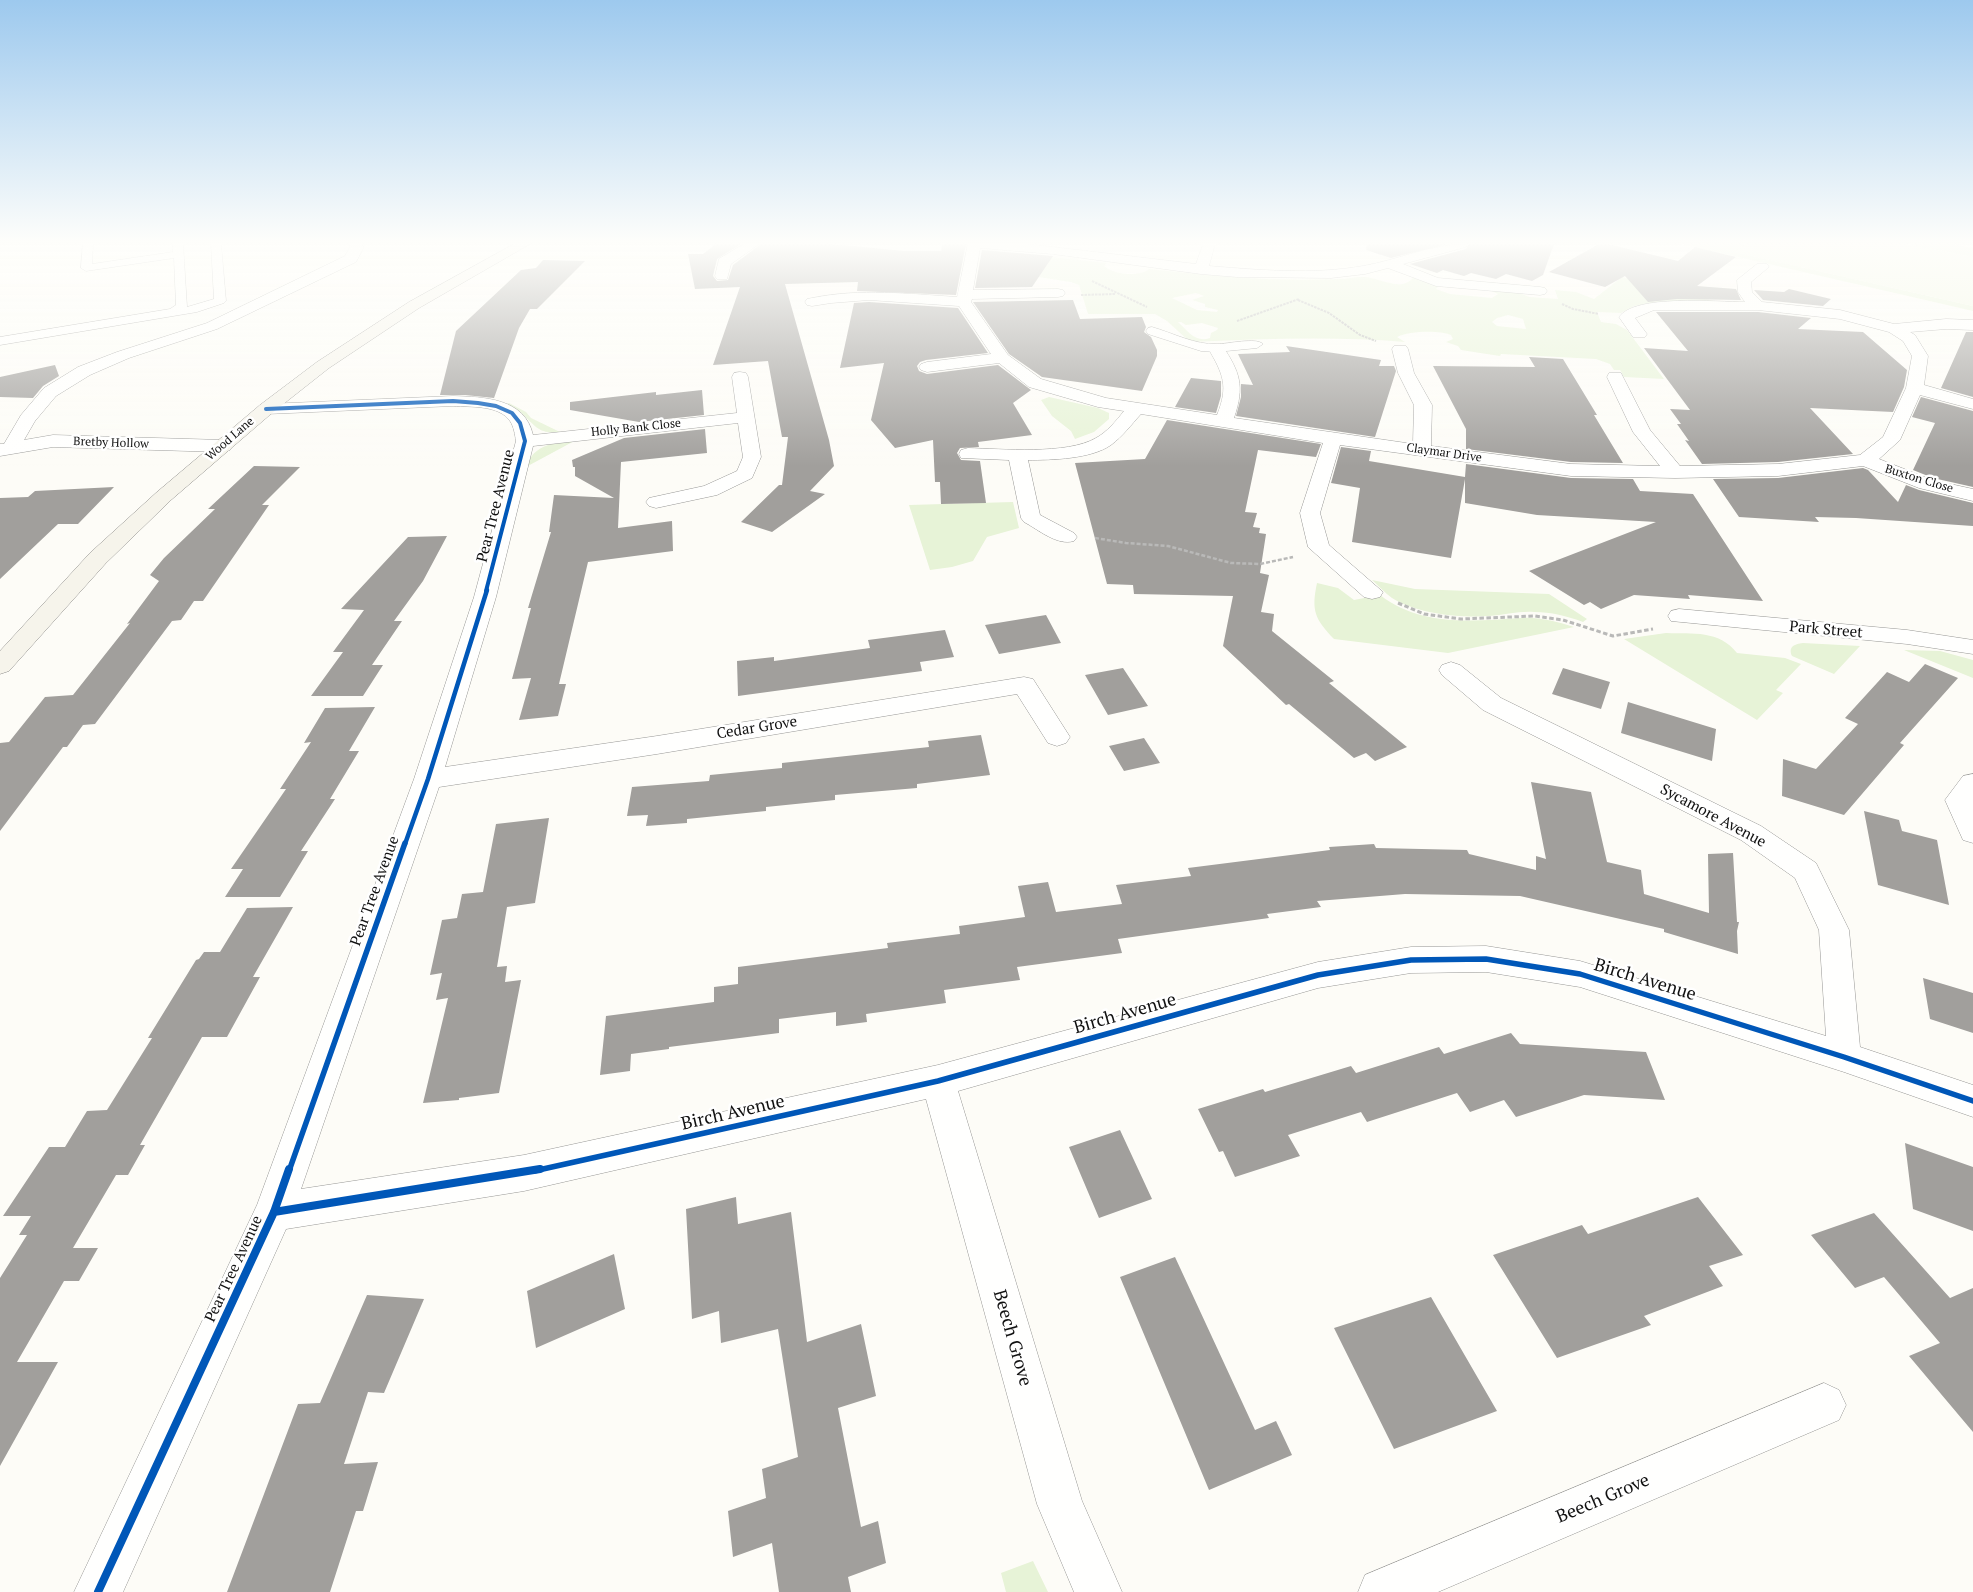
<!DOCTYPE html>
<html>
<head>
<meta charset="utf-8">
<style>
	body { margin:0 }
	canvas { display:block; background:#fdfcf7 }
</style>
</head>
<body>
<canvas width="1973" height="1592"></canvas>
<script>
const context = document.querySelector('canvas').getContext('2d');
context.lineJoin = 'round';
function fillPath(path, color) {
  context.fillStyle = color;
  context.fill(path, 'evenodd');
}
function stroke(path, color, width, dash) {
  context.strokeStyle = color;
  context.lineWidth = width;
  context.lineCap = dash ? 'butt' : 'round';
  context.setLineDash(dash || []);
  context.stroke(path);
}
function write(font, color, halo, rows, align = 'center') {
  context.font = font + ' "PT Serif",serif';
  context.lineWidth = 5;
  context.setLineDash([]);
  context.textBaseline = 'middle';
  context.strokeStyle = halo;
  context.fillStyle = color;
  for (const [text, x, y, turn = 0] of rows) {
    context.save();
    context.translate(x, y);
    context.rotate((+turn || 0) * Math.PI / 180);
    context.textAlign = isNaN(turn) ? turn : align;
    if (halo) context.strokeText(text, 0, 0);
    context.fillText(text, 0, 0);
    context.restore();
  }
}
fillPath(new Path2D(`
	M 1682,244 L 1745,244 L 1735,252 L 1973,306 L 1973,311 Z
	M 1907,244 L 1952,244 L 1973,248 L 1973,257 Z
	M 1051,257 L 1107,263 L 1104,266 C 1114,275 1140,277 1149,269 C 1212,276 1276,282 1340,279 C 1347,279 1355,277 1362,277 C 1378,276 1400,293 1413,278 L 1439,285 L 1436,289 L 1450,294 L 1492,298 L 1498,294 L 1489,290 L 1518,292 L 1529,297 L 1558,299 L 1555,290 L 1576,292 L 1594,299 L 1622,277 L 1717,302 L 1658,302 L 1634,306 L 1621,313 L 1597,312 L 1601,322 L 1616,324 L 1627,330 L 1664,379 L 1624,377 L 1620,370 L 1614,370 L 1610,364 L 1596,359 L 1501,354 L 1500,356 L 1461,350 L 1458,346 L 1446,342 L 1453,339 L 1451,335 C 1439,330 1409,331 1397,337 L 1405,342 C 1333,336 1262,339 1190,342 L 1167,321 L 1155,314 L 1088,314 L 1079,285 L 1071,282 L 1038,277 ZM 1196,293 L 1204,296 L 1192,300 L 1205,304 L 1205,307 L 1218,310 L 1217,312 L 1197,310 L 1172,298 ZM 1508,315 L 1523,319 L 1526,329 L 1497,326 L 1492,322 L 1497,318 ZM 1178,322 L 1181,322 L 1186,325 L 1202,323 L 1218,328 L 1217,330 L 1211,333 L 1210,338 C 1195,343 1188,331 1178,322 Z
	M 1049,397 L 1098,408 L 1109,413 L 1109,419 L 1094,432 L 1075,439 L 1071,431 L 1052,416 L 1041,400 Z
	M 509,403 L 526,412 L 531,418 L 560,432 C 538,434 537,427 522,414 C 517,410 510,407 504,405 Z
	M 578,439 L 526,467 C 533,444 557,442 578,439 Z
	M 1013,502 L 1019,528 L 987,537 L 973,561 L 952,567 L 930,570 L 909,505 Z
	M 1372,580 L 1415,589 L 1549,594 L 1587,619 L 1583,622 C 1567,616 1551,612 1534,612 C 1519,611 1504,615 1489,616 C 1459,618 1418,614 1392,598 C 1385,593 1379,586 1372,580 Z
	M 1317,583 L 1338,588 L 1354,600 L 1380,595 C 1421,627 1473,621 1521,618 C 1539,617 1558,622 1574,627 L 1448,653 L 1334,639 C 1315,619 1311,611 1317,583 Z
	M 1666,633 C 1693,634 1719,630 1737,653 L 1785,658 L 1801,664 L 1776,690 L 1783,693 L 1757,720 L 1624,639 Z
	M 1803,643 L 1860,646 L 1834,674 L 1792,656 C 1788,647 1794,644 1803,643 Z
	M 1904,650 L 1940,651 L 1973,660 L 1973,678 Z
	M 1033,1561 L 1048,1592 L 1006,1592 L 1001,1573 Z`), '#e7f3d7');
fillPath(new Path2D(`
	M 1745,244 L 1907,244 L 1973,257 L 1973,306 L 1734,252 Z`), '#f0f6e1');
fillPath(new Path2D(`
	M 716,244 L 741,244 L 717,259 L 713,276 L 717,281 L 728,280 L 733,265 L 761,244 L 830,244 L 905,251 L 941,251 L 942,244 L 966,244 L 956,295 L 857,291 L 858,282 L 785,284 L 829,440 L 834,466 L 810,491 L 825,494 L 772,532 L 741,522 L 779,485 L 782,485 L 788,437 L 782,437 L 768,361 L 713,365 L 740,287 L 695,289 L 688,254 L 703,254 Z
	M 1367,244 L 1448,244 L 1391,258 L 1366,250 Z
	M 1469,244 L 1554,244 L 1543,275 L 1532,281 L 1506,274 L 1496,279 L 1471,273 L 1464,276 L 1443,270 L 1437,273 L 1410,264 L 1466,249 Z
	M 1599,244 L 1608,244 L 1678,261 L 1695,247 L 1736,257 L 1697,286 L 1736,289 L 1741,300 L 1677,299 L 1648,302 L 1625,276 L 1605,287 L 1549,272 Z
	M 982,250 L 1053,256 L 1032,287 L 975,288 Z
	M 543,260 L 585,261 L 537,309 L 530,309 L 519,328 L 494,398 L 465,395 L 440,395 L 456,331 L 521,270 L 536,268 Z
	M 1789,289 L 1831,299 L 1823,306 L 1763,300 L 1754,290 L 1784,292 Z
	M 1073,300 L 1080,319 L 1142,317 L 1146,327 L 1144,332 L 1151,337 L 1157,350 L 1157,356 L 1142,391 L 1042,377 L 1009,354 L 973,302 Z
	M 869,302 L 958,308 L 988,353 L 926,360 L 920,362 L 917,366 L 919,371 L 927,374 L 998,365 L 1031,390 L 1013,403 L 1032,435 L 978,442 L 979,447 L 960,448 L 957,453 L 961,460 L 980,461 L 986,503 L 941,504 L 940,482 L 935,482 L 933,440 L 895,448 L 871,420 L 884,363 L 840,368 L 854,303 Z
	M 1656,312 L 1758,312 L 1811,318 L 1798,329 L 1863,332 L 1907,370 L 1904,387 L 1893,412 L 1810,408 L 1853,454 L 1778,462 L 1702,464 L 1685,440 L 1689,441 L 1677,424 L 1681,424 L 1670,409 L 1690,410 L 1644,348 L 1688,351 Z
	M 1966,332 L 1973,332 L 1973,397 L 1941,388 Z
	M 1286,346 L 1381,360 L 1379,366 L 1394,366 L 1396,371 L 1375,437 L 1236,416 L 1241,397 L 1241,384 L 1253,385 L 1238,354 L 1290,352 Z
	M 1529,357 L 1563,359 L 1597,415 L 1594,415 L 1623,463 L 1571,462 L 1466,449 L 1466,429 L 1433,366 L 1535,367 Z
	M 55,365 L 59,376 L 43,386 L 33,398 L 0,397 L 0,377 Z
	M 1191,378 L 1221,381 L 1221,396 L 1216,413 L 1175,407 Z
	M 702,390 L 704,415 L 639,422 L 570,410 L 570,402 L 656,392 L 656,395 Z
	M 1921,397 L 1973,411 L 1973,487 L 1933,478 L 1913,470 L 1935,423 L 1912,417 Z
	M 1167,420 L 1321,444 L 1316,457 L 1258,450 L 1245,512 L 1257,513 L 1253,527 L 1260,528 L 1259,533 L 1266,534 L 1260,573 L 1269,575 L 1261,612 L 1274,614 L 1272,631 L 1334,681 L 1329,683 L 1407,747 L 1375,761 L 1366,753 L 1354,758 L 1289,704 L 1286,705 L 1223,646 L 1233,596 L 1134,594 L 1133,585 L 1107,584 L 1075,463 L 1145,459 Z
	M 705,429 L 707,453 L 621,462 L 618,528 L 672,521 L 673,551 L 588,562 L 559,684 L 566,684 L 558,716 L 519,720 L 531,678 L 512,679 L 531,608 L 528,608 L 551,532 L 549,532 L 554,495 L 614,498 L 575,476 L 575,467 L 573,467 L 572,460 L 624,438 Z
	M 1341,447 L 1371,451 L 1369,461 L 1465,477 L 1466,464 L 1571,478 L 1633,479 L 1640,491 L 1693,494 L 1763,601 L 1688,595 L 1690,599 L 1634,595 L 1601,609 L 1590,602 L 1584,605 L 1529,571 L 1656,522 L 1537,515 L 1465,503 L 1465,479 L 1451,558 L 1352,542 L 1360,488 L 1331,483 Z
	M 254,466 L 300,467 L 262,505 L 269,505 L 203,601 L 194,601 L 181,620 L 172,621 L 95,724 L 83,725 L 67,747 L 63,747 L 0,831 L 0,743 L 9,742 L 45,697 L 73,695 L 130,623 L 127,624 L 159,581 L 150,575 L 164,558 L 215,509 L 208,509 Z
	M 1863,468 L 1868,470 L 1898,502 L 1906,485 L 1919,490 L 1973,503 L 1973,526 L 1856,518 L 1815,517 L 1819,522 L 1739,517 L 1713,479 L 1778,478 Z
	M 114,487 L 78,524 L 58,524 L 0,579 L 0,498 L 28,497 L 35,491 Z
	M 447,536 L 423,581 L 394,621 L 402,621 L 372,665 L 383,665 L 363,696 L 311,696 L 343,652 L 333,652 L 364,610 L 341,609 L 408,537 Z
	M 1046,615 L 1061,643 L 999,654 L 985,625 Z
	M 945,630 L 954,657 L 920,662 L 922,671 L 738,696 L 737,661 L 774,657 L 774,661 L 870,648 L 868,640 Z
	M 1925,664 L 1958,678 L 1900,743 L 1904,745 L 1844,815 L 1782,796 L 1783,759 L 1816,769 L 1858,724 L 1845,718 L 1887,672 L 1909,682 Z
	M 1123,668 L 1148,706 L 1108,715 L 1085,675 Z
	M 1563,668 L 1610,682 L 1601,709 L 1552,694 Z
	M 1628,702 L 1716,729 L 1712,761 L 1621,733 Z
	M 375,707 L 349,751 L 359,751 L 330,799 L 335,799 L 301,851 L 308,851 L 280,897 L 225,897 L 243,869 L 231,869 L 286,789 L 280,789 L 311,742 L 304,743 L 325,708 Z
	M 981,735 L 990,775 L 917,784 L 917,788 L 835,795 L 835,800 L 766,807 L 766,811 L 687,819 L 687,823 L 646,826 L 648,815 L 627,816 L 632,787 L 709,781 L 710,775 L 782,768 L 782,763 L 929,747 L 928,741 Z
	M 1144,738 L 1160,763 L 1124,771 L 1109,746 Z
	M 1531,782 L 1591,792 L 1607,862 L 1641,870 L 1644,894 L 1709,913 L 1708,854 L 1733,853 L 1737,922 L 1739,922 L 1737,931 L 1738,954 L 1664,932 L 1664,929 L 1520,896 L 1405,894 L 1317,901 L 1321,907 L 1267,914 L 1269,918 L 1118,939 L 1122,953 L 1017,967 L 1020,980 L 944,990 L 946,1003 L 866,1014 L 867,1022 L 836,1026 L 836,1012 L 779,1019 L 779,1033 L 669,1047 L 669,1049 L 631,1054 L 630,1071 L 600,1075 L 606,1016 L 714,1002 L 714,987 L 738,984 L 738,967 L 888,948 L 887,943 L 960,934 L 959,926 L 1025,917 L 1018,886 L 1048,882 L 1056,912 L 1122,904 L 1116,885 L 1191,876 L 1188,868 L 1330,850 L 1329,847 L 1374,844 L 1376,848 L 1467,850 L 1469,854 L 1536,870 L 1536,856 L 1546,859 Z
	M 1864,811 L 1899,820 L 1902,831 L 1937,840 L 1949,905 L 1878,885 Z
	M 549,818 L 535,903 L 507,907 L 497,967 L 507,966 L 505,982 L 521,980 L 499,1093 L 459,1098 L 459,1100 L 423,1103 L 448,998 L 436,1000 L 442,973 L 430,975 L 442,920 L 457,918 L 462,894 L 483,892 L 496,824 Z
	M 293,907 L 253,977 L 260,977 L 227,1037 L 202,1037 L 140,1145 L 145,1145 L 128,1175 L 116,1175 L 73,1248 L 98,1248 L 79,1281 L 64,1281 L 17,1362 L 58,1362 L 0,1466 L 0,1278 L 27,1235 L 19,1235 L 31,1216 L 3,1216 L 49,1147 L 65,1147 L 87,1111 L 107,1110 L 152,1038 L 148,1038 L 196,960 L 199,959 L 204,952 L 220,952 L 247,908 Z
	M 1923,978 L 1973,993 L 1973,1033 L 1930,1019 Z
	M 1511,1033 L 1520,1044 L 1646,1052 L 1665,1100 L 1584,1095 L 1516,1117 L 1504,1100 L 1470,1112 L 1457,1093 L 1367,1122 L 1361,1112 L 1288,1135 L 1300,1156 L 1235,1177 L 1223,1151 L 1219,1152 L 1198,1109 L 1263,1089 L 1265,1092 L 1351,1066 L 1356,1073 L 1439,1047 L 1444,1054 Z
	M 1120,1130 L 1152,1199 L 1099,1218 L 1069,1147 Z
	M 1905,1143 L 1973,1167 L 1973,1231 L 1913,1209 Z
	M 736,1197 L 738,1224 L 791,1212 L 807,1342 L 861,1324 L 876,1396 L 838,1408 L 861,1527 L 878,1521 L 886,1563 L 848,1577 L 851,1592 L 779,1592 L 772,1543 L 733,1557 L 728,1511 L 766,1498 L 762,1469 L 798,1457 L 778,1329 L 721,1343 L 719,1311 L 692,1319 L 686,1209 Z
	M 1698,1197 L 1743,1255 L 1709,1266 L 1723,1286 L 1644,1316 L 1651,1325 L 1557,1358 L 1493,1255 L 1582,1225 L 1588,1234 Z
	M 1874,1213 L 1950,1298 L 1973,1288 L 1973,1432 L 1909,1356 L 1940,1343 L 1884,1277 L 1855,1288 L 1811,1235 Z
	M 614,1254 L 625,1309 L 536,1348 L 527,1291 Z
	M 1175,1257 L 1255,1430 L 1276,1421 L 1292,1455 L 1209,1490 L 1120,1277 Z
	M 367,1295 L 424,1299 L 384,1393 L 368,1392 L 344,1464 L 378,1462 L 363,1511 L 356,1511 L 330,1592 L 227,1592 L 298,1404 L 320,1403 Z
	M 1431,1297 L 1497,1411 L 1394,1449 L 1334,1328 Z`), '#a19f9c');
const lane = new Path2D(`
	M 83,244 L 93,244 L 92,264 L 173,252 L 173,244 L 183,244 L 187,307 L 214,299 L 211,244 L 221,244 L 226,301 L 224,303 L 197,312 L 0,345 L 0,337 L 170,309 L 176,305 L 174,258 L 86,271 L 81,268 Z
	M 1152,327 C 1173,333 1195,345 1217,344 C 1228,344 1256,337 1263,344 L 1257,348 L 1216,352 L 1201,351 L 1148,334 L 1146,331 L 1148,328 Z`);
const street = new Path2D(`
	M 349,244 L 361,244 L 364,247 L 356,262 L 217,329 L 129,358 L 90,375 L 56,396 L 35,421 L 24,440 L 53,435 L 223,440 L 230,442 L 232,446 L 230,450 L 223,452 L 53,447 L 0,456 L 0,444 L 4,444 L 21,415 L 44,388 L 78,367 L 117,352 L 207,323 L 345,256 L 350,247 Z
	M 744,244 L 759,244 L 731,264 L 727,279 L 717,279 L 715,276 L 719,259 Z
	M 968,244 L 1028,244 L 1196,264 L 1203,244 L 1215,244 L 1209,266 C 1259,270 1313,275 1363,266 C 1398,260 1431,244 1467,244 L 1466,247 L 1403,264 L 1438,278 L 1540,287 L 1545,288 L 1547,291 L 1545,294 L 1540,295 L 1436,286 L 1388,268 L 1365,274 L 1331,278 L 1237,277 L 1201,274 L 1053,254 L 980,248 L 973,290 L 1058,289 L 1063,290 L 1065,293 L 1063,296 L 1058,297 L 972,299 L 971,302 L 1008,355 L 1041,379 L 1106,398 L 1217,415 C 1229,386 1223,374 1208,348 L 1210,345 L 1222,345 C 1240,372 1245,386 1234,418 L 1413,444 L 1414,405 L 1398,373 L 1392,349 L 1394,346 L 1406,346 L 1408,349 L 1414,373 L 1432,405 L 1431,446 L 1571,464 L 1660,466 L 1633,432 L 1607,377 L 1609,373 L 1621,373 L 1623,377 L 1650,430 L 1680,466 L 1778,464 L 1860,455 L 1883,437 L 1906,388 L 1912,356 L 1903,341 L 1889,332 L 1840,319 L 1758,310 L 1654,310 L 1635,318 L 1647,334 L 1645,337 L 1633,337 L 1619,317 C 1635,294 1717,302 1745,302 L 1738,292 L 1737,280 L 1757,264 L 1767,264 L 1769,267 L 1751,282 L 1752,292 L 1762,302 L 1840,310 L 1894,324 L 1946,319 L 1973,320 L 1973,330 L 1946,329 L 1910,332 L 1915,335 L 1928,356 L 1924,385 L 1973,399 L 1973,409 L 1920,395 L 1900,440 L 1879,459 L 1932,480 L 1973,489 L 1973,501 L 1919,488 L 1863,466 L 1778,476 L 1675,478 L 1571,476 L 1340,445 L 1320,513 L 1329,545 L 1383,592 L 1380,597 L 1372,599 L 1364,597 L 1308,547 L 1300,513 L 1323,443 L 1141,414 C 1131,425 1123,436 1111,445 C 1091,459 1052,460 1028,460 L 1040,515 L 1074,533 L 1077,537 L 1074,541 C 1057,546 1039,530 1024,522 L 1021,518 L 1009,460 L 961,458 L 959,454 L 961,450 L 968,448 C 1002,449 1067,455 1096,438 C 1107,432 1116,421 1124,411 L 1098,407 L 1029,387 L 999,363 L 927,372 L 921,370 L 919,367 L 921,364 L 927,362 L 991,354 L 959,306 L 869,300 L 831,303 L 812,306 L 807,305 L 805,302 L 807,299 L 812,298 C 861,288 908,294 957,297 Z
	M 740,372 L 746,373 L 748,377 L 761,457 L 752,478 L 717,495 L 656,508 L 649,506 L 646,502 L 649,498 L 704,486 L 737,471 L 743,457 L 738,423 L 533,446 L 496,597 L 445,767 L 657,736 L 1024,677 L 1033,679 L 1070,737 L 1066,743 L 1057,746 L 1048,743 L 1017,694 L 657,754 L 439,787 L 301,1189 L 524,1155 L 938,1065 L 1318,962 L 1411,947 L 1486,946 L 1580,961 L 1826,1036 L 1819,930 L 1795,878 L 1741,840 L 1483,710 L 1442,675 L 1439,670 L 1442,665 L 1451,662 L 1460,665 L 1501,698 L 1761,826 L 1816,863 L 1849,930 L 1860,1047 L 1973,1085 L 1973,1117 L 1844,1072 L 1580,987 L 1486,972 L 1411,973 L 1318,988 L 958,1091 L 1082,1501 L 1122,1592 L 1074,1592 L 1037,1504 L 926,1099 L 524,1191 L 286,1229 L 123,1592 L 74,1592 L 257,1205 L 414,779 L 474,597 L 516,441 C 515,435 514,427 510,421 C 499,405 471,407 453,406 L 266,414 L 260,413 L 257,409 L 260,405 L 266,404 L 453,396 C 484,397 525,398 533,435 L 737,413 L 732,377 L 734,373 Z
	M 1679,609 L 1907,630 L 1973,640 L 1973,654 L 1907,644 L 1671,621 L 1668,616 L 1671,611 Z
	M 1973,774 L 1973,843 L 1963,840 L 1945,800 L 1963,776 Z
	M 1824,1383 L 1839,1390 L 1846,1405 L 1839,1420 L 1438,1592 L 1358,1592 L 1365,1575 Z`);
const secondary = new Path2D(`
	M 514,244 L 530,244 L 419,308 L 329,368 L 272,413 L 171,500 L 106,563 L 9,671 L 0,674 L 0,651 L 90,553 L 157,492 L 260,405 L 317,362 L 409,302 Z`);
stroke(lane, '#979795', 1);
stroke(street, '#979795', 1);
stroke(secondary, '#8e8d8b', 1);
stroke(new Path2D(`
	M 1092,281 L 1147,307
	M 1081,295 L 1115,294
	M 1298,300 L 1329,313 L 1360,335 L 1376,341
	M 1562,304 L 1573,309 L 1599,314
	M 1237,321 L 1299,299`), '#b9b9b8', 2, [2.5, 1]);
stroke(new Path2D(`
	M 1095,538 L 1126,543 L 1168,546 L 1231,563 L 1260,564 L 1293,557`), '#b9b9b8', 2.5, [4, 2]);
stroke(new Path2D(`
	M 1398,603 L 1424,614 L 1461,619 L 1535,616 L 1563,620 L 1613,636 L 1653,629`), '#b9b9b8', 3, [4.5, 2.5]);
fillPath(lane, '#fffffe');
fillPath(street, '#fffffe');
fillPath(secondary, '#f6f4eb');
stroke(new Path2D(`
	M 266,409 L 453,401 L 478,403 L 496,406 L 512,413 L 520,423 L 525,441 L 486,591`), '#0057b8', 4);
stroke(new Path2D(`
	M 405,844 L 428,779 L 487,590`), '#0057b8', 4.5);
stroke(new Path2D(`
	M 289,1171 L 405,843
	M 534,1171 L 938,1081 L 1318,975 L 1411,960 L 1486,959 L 1580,974 L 1844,1057 L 1973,1101`), '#0057b8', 5.5);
stroke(new Path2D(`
	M 274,1212 L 540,1169
	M 98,1592 L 274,1212 L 289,1169`), '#0057b8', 8);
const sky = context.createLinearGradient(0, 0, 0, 466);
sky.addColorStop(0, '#9dc9ee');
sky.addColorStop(0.52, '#fefefb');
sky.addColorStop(1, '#fefefb00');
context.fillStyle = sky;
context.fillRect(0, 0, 1973, 466);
write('12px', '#111', '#fff', [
	["Holly Bank Close",636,428,-6],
	["Wood Lane",230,439,-41],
	["Bretby Hollow",111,443,2],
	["Claymar Drive",1444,453,8],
	["Buxton Close",1919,479,17]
]);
write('15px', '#111', '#fff', [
	["Pear Tree Avenue",496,506,-76],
	["Park Street",1826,630,5],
	["Cedar Grove",757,728,-9],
	["Sycamore Avenue",1713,816,28],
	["Pear Tree Avenue",375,891,-70],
	["Pear Tree Avenue",234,1269,-65]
]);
write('18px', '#111', '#fff', [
	["Birch Avenue",1645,980,17],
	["Birch Avenue",1125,1014,-16],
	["Birch Avenue",733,1113,-13],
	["Beech Grove",1012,1338,74],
	["Beech Grove",1603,1499,-23]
]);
</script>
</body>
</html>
